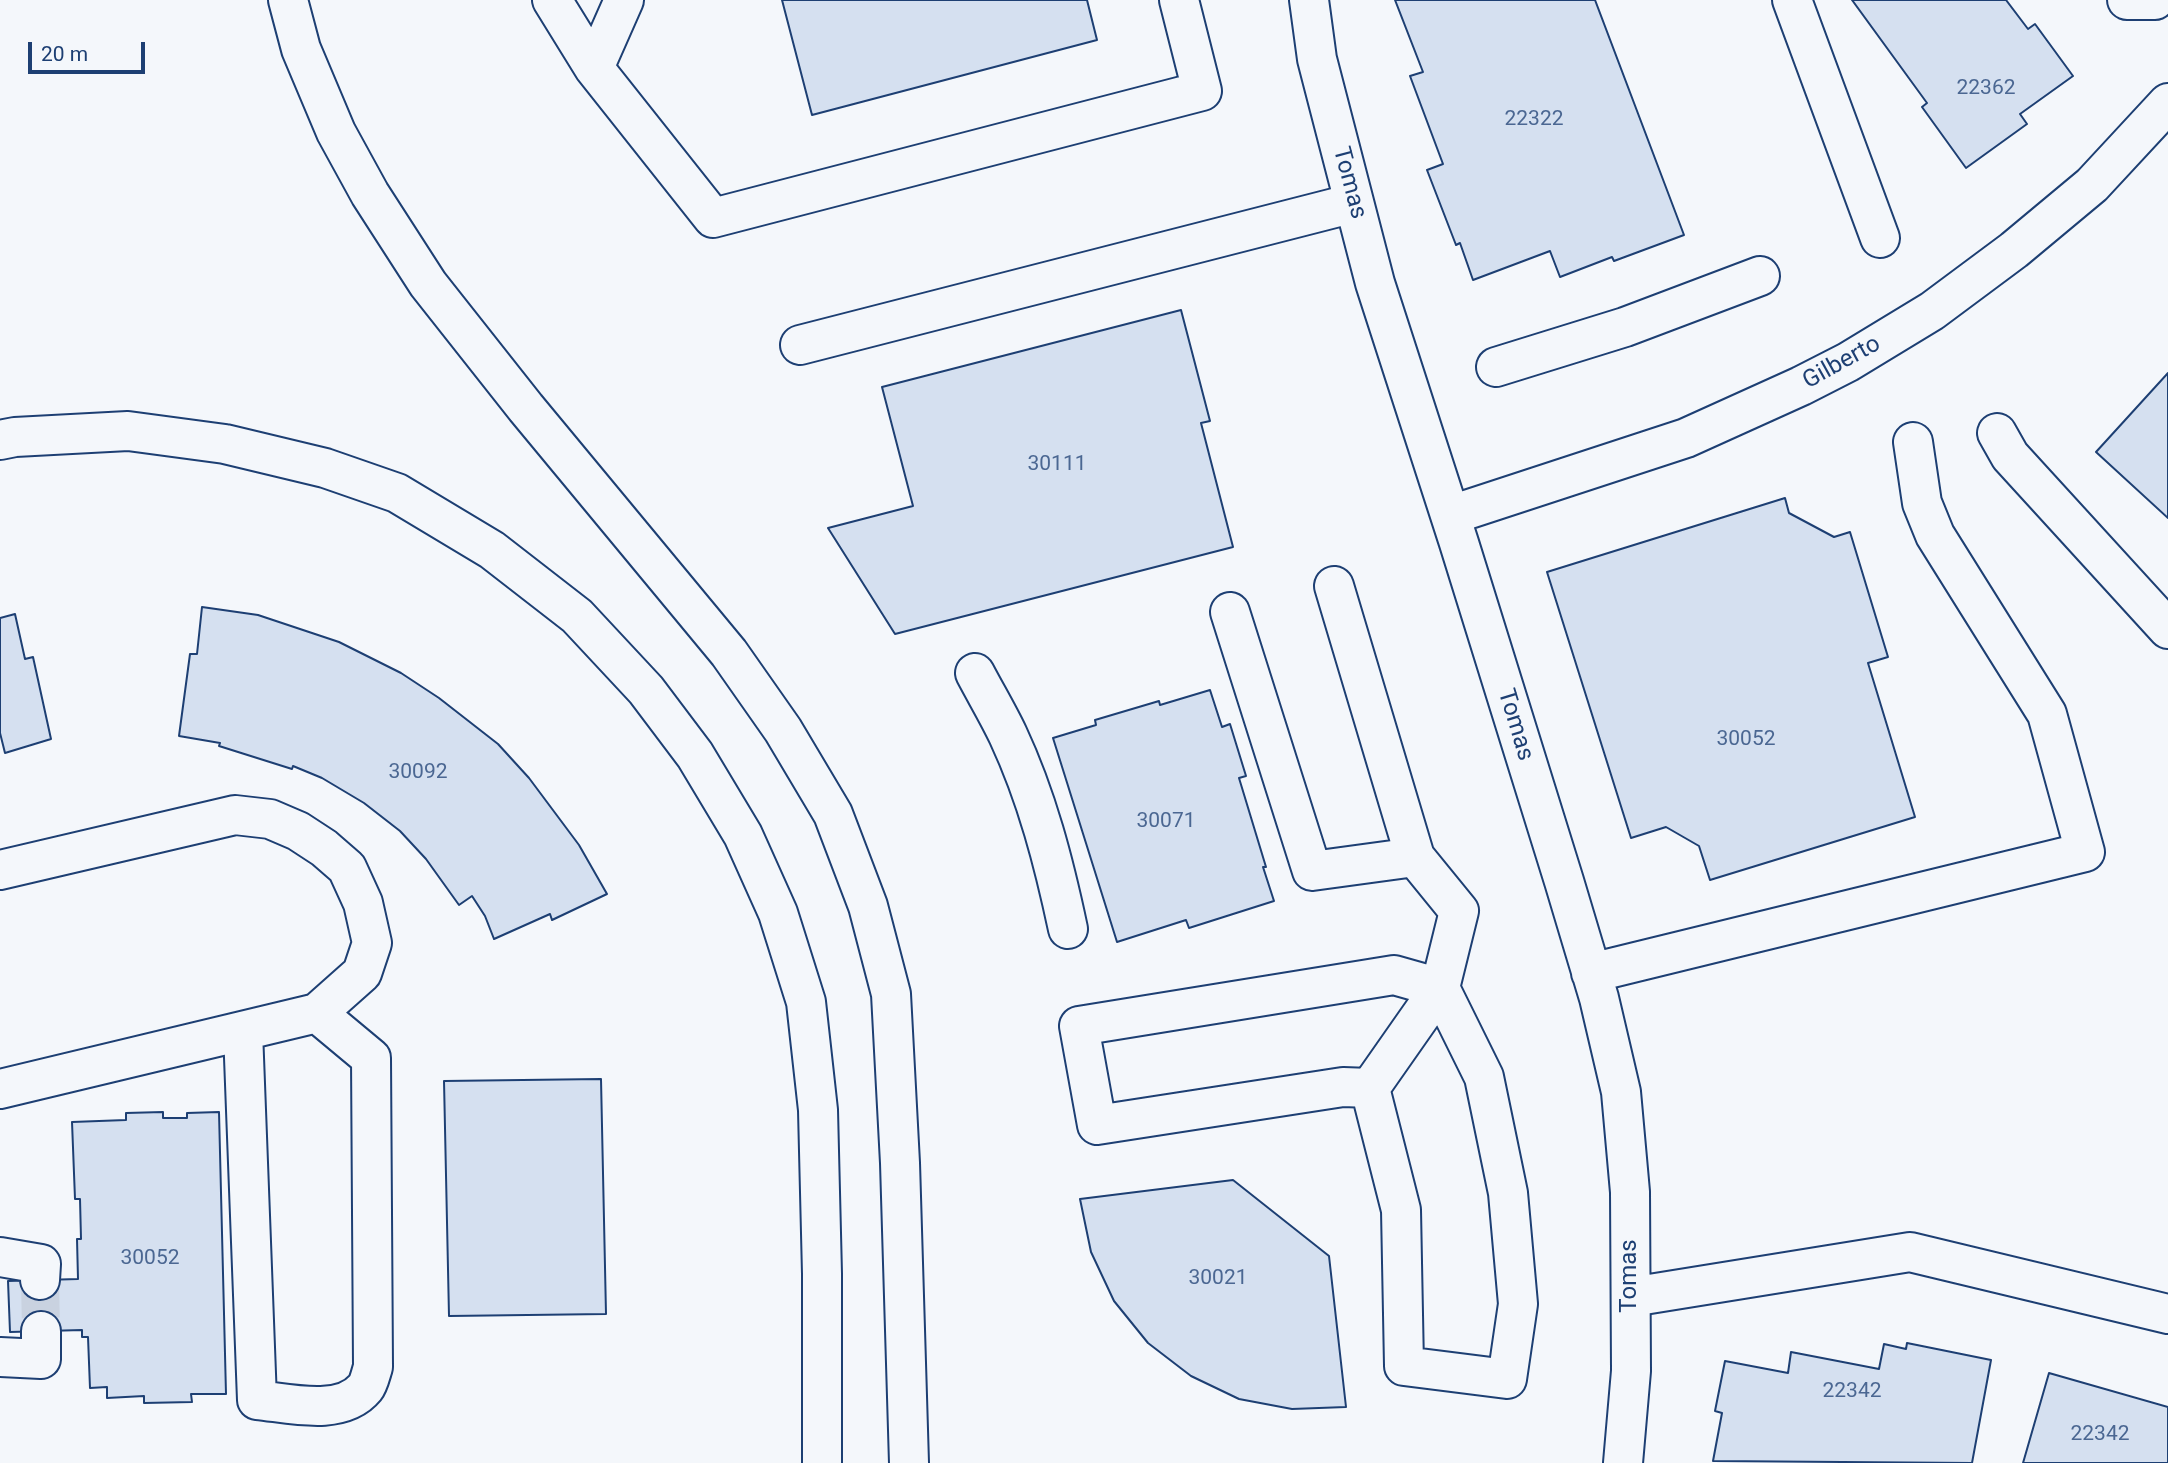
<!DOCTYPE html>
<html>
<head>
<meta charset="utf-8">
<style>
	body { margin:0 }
	#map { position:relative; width:2168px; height:1463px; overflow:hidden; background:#f4f7fb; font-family:Roboto,sans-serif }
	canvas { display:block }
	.scale { position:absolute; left:28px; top:42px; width:117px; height:32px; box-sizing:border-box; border:4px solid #1d3f73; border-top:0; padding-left:9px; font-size:21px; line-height:24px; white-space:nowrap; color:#1d3f73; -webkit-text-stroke:5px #f4f7fb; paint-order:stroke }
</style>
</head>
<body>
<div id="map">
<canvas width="2168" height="1463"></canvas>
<div class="scale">20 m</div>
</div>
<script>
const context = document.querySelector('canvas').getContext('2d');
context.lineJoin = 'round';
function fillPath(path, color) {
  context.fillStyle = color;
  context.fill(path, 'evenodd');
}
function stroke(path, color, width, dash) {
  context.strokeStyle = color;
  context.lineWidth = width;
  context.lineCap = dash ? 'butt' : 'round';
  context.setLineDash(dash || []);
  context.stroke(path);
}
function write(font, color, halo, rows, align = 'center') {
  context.font = font + ' Roboto,sans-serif';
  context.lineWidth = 5;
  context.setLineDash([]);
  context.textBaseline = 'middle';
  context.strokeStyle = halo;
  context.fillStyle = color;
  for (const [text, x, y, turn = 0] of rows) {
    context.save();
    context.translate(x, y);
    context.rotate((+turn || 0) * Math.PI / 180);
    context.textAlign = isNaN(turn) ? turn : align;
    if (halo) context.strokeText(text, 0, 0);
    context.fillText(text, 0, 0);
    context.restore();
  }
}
const building = new Path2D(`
	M 782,0 L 1087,0 L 1097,40 L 812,115 Z
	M 1395,0 L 1595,0 L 1684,235 L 1614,261 L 1612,257 L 1560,277 L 1550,251 L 1473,280 L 1460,243 L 1456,245 L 1427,170 L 1443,164 L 1410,76 L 1423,72 Z
	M 1852,0 L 2006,0 L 2028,29 L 2035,24 L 2073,76 L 2020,114 L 2027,124 L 1966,168 L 1922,107 L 1927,103 Z
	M 1181,310 L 1210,421 L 1201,423 L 1233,547 L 895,634 L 828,528 L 913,506 L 882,387 Z
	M 2168,373 L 2168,518 L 2096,452 Z
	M 1785,498 L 1789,513 L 1834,537 L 1850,532 L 1888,657 L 1868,663 L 1915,817 L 1710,880 L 1699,846 L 1666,827 L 1631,838 L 1547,572 Z
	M 202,607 L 258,615 L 339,642 L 401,673 L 439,698 L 498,744 L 529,778 L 579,845 L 607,894 L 552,920 L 550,914 L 494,939 L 485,916 L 472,896 L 459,905 L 426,859 L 400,831 L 364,803 L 322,778 L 293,766 L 292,769 L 219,746 L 220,743 L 179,736 L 190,654 L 197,654 Z
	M 15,614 L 25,659 L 33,657 L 51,739 L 5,753 L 0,733 L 0,618 Z
	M 1210,690 L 1222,727 L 1230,724 L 1246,776 L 1239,778 L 1266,867 L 1263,867 L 1274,901 L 1189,928 L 1186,920 L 1117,942 L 1053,738 L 1096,725 L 1095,720 L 1159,701 L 1160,705 Z
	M 601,1079 L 606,1314 L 449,1316 L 444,1081 Z
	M 163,1112 L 163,1118 L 187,1118 L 187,1113 L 219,1112 L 226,1394 L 191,1394 L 192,1402 L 144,1403 L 144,1396 L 107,1398 L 107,1387 L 90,1388 L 88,1337 L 82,1337 L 82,1330 L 10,1332 L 8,1281 L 78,1279 L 77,1239 L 81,1239 L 80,1199 L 75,1199 L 72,1122 L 126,1120 L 126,1113 Z
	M 1233,1180 L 1329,1256 L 1346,1407 L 1292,1409 L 1239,1399 L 1191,1376 L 1148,1343 L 1114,1301 L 1091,1252 L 1080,1199 Z
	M 1907,1343 L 1991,1360 L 1972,1463 L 1713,1461 L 1722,1413 L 1715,1411 L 1725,1361 L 1788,1373 L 1791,1352 L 1879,1369 L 1884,1344 L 1906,1349 Z
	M 2049,1373 L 2168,1407 L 2168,1463 L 2023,1463 Z`);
fillPath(building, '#d5e0f0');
stroke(building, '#1d3f73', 2);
stroke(new Path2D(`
	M 40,1280 L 41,1331`), '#c9d2e0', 38, [38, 19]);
const minor = new Path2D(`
	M 552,0 L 594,68 L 713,218 L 1202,91 L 1179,0
	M 1309,0 L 1317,59 L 1375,283 L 1459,543 L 1564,881 L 1599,998 L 1621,1092 L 1630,1192 L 1631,1371 L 1623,1463
	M 1792,0 L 1880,238
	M 2127,0 L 2155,0
	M 594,68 L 624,0
	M 800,345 L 1354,203
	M 1496,367 L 1625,327 L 1760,276
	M 1997,433 L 2010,456 L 2168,629
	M 1451,515 L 1686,438 L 1801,386 L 1848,362 L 1932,311 L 2014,250 L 2092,185 L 2168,103
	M 1334,586 L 1415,857 L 1459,911 L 1440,988 L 1370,1088
	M 1230,612 L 1312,871 L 1415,857
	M 975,673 C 986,694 998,714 1008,735 C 1037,797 1054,863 1068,929
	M 0,870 L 235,815 L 270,819 L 298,831 L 324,848 L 347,868 L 363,903 L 372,943 L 362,973 L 317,1013
	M 1591,973 L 2085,852 L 2047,714 L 1935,535 L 1922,503 L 1913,442
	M 1394,975 L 1440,988 L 1484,1077 L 1508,1193 L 1518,1304 L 1507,1379 L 1404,1366 L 1401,1210 L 1370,1088 L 1343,1087 L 1097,1125 L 1079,1026 Z
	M 0,1089 L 317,1013 L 371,1058 L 373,1367 C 371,1373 369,1383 365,1388 C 341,1417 289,1403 257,1400 L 243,1031
	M 0,1257 L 41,1264 L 40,1280
	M 1631,1297 L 1910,1252 L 2168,1314
	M 0,1357 L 41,1359 L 41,1331`);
const highway = new Path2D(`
	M 288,0 L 301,49 L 336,132 L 370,194 L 428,284 L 526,408 L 729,653 L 783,730 L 833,814 L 868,906 L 891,994 L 900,1163 L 909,1463
	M 0,440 L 15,437 L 128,431 L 225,444 L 325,468 L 397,493 L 492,550 L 577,616 L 646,690 L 695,755 L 743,835 L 778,913 L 806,1002 L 818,1110 L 822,1274 L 822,1463`);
stroke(minor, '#1d3f73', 42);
stroke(highway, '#1d3f73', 42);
stroke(minor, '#f4f7fb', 38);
stroke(highway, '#f4f7fb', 38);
write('21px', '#4b6792', null, [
	["22362",1986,89],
	["22322",1534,120],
	["30111",1057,465],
	["30052",1746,740],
	["30092",418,773],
	["30071",1166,822],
	["30052",150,1259],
	["30021",1218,1279],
	["22342",1852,1392],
	["22342",2100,1435]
]);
write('24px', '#1d3f73', '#f4f7fb', [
	["Tomas",1349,183,75],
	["Gilberto",1842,363,-29],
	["Tomas",1515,725,73],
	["Tomas",1630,1276,-90]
]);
</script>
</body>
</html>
